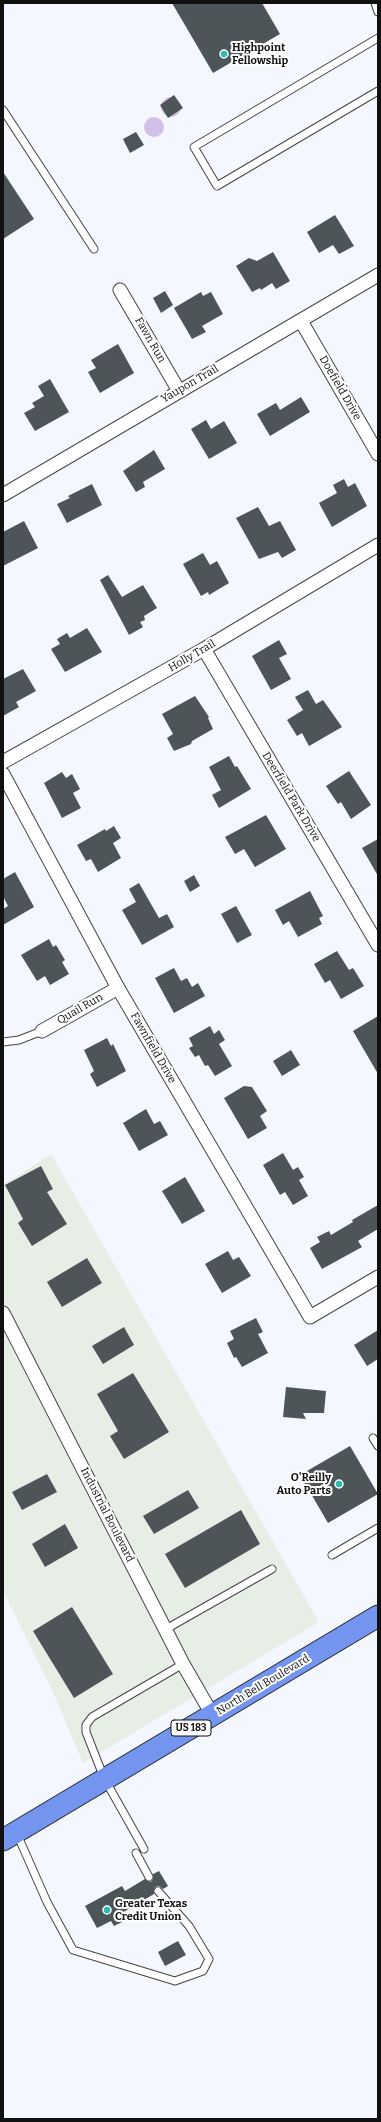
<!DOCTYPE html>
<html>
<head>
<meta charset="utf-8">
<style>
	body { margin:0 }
	#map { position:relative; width:381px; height:2122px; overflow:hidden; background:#f5f7fe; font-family:Bitter,serif }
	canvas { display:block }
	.frame { position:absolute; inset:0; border:4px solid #111; pointer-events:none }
</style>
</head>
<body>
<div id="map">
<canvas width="381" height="2122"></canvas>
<div class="frame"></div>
</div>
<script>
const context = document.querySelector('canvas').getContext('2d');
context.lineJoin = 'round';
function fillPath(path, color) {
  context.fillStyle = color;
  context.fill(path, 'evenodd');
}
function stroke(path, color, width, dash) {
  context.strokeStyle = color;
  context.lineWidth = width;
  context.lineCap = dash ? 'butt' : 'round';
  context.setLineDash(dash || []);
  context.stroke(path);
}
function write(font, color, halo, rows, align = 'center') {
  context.font = font + ' Bitter,serif';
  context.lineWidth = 4;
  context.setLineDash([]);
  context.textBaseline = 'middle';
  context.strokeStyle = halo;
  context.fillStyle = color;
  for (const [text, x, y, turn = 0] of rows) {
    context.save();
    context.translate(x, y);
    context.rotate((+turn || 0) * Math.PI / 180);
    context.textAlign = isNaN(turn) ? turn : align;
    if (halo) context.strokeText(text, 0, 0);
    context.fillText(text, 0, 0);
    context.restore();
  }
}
fillPath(new Path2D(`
	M 51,1154 L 319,1622 L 83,1763 L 52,1690 L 3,1591 L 3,1185 Z`), '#e7eee6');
fillPath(new Path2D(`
	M161 107a10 10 0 1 1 20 0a10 10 0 1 1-20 0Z
	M144 127a10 10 0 1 1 20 0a10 10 0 1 1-20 0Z`), '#d2c0e8');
fillPath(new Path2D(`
	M 172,3 L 262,3 L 280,34 L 213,73 Z
	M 174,95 L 183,108 L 168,118 L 160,105 Z
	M 136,132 L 144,145 L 130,153 L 123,139 Z
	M 3,172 L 34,219 L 3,239 Z
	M 335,215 L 354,246 L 339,254 L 333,245 L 319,253 L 307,232 Z
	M 273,252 L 290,281 L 276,289 L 272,283 L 261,290 L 260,288 L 252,292 L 236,266 L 249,258 L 257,261 Z
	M 165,291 L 173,305 L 161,313 L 153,298 Z
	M 201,292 L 203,296 L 211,292 L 223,314 L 202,326 L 206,332 L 192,339 L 174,308 Z
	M 118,344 L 134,373 L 100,393 L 88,372 L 96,368 L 91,360 Z
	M 50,379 L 69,412 L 35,431 L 24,413 L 35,407 L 32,403 L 44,396 L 38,386 Z
	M 301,397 L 310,412 L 270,436 L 257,414 L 276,403 L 280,410 Z
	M 206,420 L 211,429 L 224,421 L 237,443 L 209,459 L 191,429 Z
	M 154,450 L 165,469 L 143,482 L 145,487 L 136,492 L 123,471 Z
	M 344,479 L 348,487 L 355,483 L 367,506 L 332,527 L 319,503 L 337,493 L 333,485 Z
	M 92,484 L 102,505 L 67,523 L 57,504 L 70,498 L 68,496 Z
	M 258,507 L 269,526 L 280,521 L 296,550 L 282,558 L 278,552 L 259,559 L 236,518 Z
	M 24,521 L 38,548 L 3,566 L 3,532 Z
	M 203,553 L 210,565 L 217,561 L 229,583 L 209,595 L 208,592 L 201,596 L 183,564 Z
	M 108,575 L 122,597 L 143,585 L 157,608 L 144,616 L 145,620 L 140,622 L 143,627 L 129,635 L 100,580 Z
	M 87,628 L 102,652 L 65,672 L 51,649 L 60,644 L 57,639 L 67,633 L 70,638 Z
	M 279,640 L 287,654 L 279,658 L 291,679 L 271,690 L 252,656 Z
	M 23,669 L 36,691 L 16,702 L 19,707 L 3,716 L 3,679 Z
	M 308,690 L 316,704 L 323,700 L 342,727 L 309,746 L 302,733 L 297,736 L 287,720 L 303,710 L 295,697 Z
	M 195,696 L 209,717 L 208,718 L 213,729 L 192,741 L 191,744 L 174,751 L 167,738 L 173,734 L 162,714 Z
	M 229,756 L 235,767 L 237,766 L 251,789 L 219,808 L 212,795 L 221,790 L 209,767 Z
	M 349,771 L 371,805 L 351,819 L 341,802 L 338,804 L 326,786 Z
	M 62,772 L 66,778 L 72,774 L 80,789 L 73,793 L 81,808 L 62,818 L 44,783 Z
	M 266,815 L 286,849 L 255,867 L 244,849 L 235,854 L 225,837 Z
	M 114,826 L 121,838 L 113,843 L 121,858 L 98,872 L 91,859 L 86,861 L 77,845 L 105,829 L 106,831 Z
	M 378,839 L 378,876 L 362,848 Z
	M 15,872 L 34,907 L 3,925 L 3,909 L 8,906 L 3,896 L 3,879 Z
	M 194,875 L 200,886 L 190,892 L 184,881 Z
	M 139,883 L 159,918 L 167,914 L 174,927 L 142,945 L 122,910 L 136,902 L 129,889 Z
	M 310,891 L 323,916 L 319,918 L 322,924 L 298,937 L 289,921 L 283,925 L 275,910 Z
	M 236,906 L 252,935 L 237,943 L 221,914 Z
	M 49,939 L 53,947 L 56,945 L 65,960 L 62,962 L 69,974 L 50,985 L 45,976 L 37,981 L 21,955 Z
	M 337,951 L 349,970 L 353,968 L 364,986 L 341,999 L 330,980 L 325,983 L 314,964 Z
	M 174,968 L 181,981 L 187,978 L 192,987 L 198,983 L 205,996 L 174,1013 L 155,978 Z
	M 378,1016 L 378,1074 L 353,1031 Z
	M 210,1026 L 214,1034 L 219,1030 L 225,1040 L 219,1044 L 232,1066 L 215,1076 L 208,1065 L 205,1066 L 199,1055 L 195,1057 L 189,1048 L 193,1046 L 189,1038 Z
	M 107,1038 L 111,1046 L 113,1044 L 126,1071 L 97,1087 L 90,1074 L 94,1071 L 84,1050 Z
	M 291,1050 L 300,1065 L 282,1076 L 273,1061 Z
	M 244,1086 L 252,1087 L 267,1111 L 260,1116 L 267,1128 L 248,1139 L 224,1098 Z
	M 146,1109 L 154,1124 L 160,1121 L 168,1135 L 139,1151 L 123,1123 Z
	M 283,1153 L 293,1170 L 298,1167 L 304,1177 L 299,1180 L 308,1196 L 293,1205 L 285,1192 L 280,1195 L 263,1165 Z
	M 41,1166 L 53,1189 L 47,1192 L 67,1224 L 32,1246 L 18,1223 L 23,1219 L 5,1185 Z
	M 185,1177 L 205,1211 L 182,1224 L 162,1191 Z
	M 378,1205 L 378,1229 L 358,1241 L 362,1247 L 322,1269 L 310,1248 L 320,1242 L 317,1237 L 329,1231 L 331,1235 L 353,1222 L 352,1220 Z
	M 228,1251 L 233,1260 L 239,1257 L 251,1276 L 222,1293 L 205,1264 Z
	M 87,1258 L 102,1283 L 62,1307 L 47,1282 Z
	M 256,1318 L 263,1332 L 258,1334 L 268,1353 L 242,1367 L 236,1357 L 234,1358 L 227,1343 L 234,1339 L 230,1331 Z
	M 124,1327 L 134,1345 L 103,1364 L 92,1346 Z
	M 378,1330 L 378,1359 L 367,1366 L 354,1345 Z
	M 133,1373 L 169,1432 L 124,1459 L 110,1436 L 118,1431 L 97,1394 Z
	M 286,1387 L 326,1391 L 324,1413 L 303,1413 L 306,1419 L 283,1417 Z
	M 350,1446 L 378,1494 L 328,1523 L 300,1475 Z
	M 47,1474 L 57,1492 L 22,1510 L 12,1492 Z
	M 188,1490 L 199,1508 L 154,1534 L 143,1516 Z
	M 241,1510 L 260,1544 L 185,1588 L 165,1554 Z
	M 65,1524 L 78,1548 L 45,1567 L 32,1544 Z
	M 72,1607 L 113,1674 L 74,1698 L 33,1631 Z
	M 159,1871 L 168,1886 L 163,1889 L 159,1886 L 155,1887 L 154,1894 L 120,1914 L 124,1921 L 114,1926 L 111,1921 L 97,1928 L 85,1906 L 122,1886 L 125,1891 L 145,1879 L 151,1882 L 153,1879 L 153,1874 Z
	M 178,1941 L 186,1955 L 165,1966 L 158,1952 Z`), '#4e5559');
const lane = new Path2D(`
	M 375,3 L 378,12
	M 378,38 L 194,147 L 217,186 L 378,91
	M 3,110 L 94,249
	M 3,1042 L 19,1040 L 42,1031
	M 373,1438 L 378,1446
	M 332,1555 L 378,1528
	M 166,1629 L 272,1569
	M 17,1834 L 47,1902 L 73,1950 L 175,1981 L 203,1971 L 209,1959 L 189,1926 L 158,1891
	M 144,1849 L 104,1778 L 86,1732 L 86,1725 L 92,1717 L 183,1664
	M 136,1853 L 149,1877`);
const street = new Path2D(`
	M 120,290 L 179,391
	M 301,321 L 378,454
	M 3,495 L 378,275
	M 204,649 L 378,945
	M 3,762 L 204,649 L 378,545
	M 3,774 L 118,988 L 310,1317 L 378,1277
	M 42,1031 L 118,988
	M 3,1313 L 183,1664 L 213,1716`);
const primary = new Path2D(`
	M 3,1840 L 378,1616`);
stroke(lane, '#444', 9);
stroke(street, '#444', 15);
stroke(primary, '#222', 23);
stroke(lane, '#fff', 7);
stroke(street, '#fff', 13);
stroke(primary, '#7495ef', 21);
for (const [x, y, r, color] of [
	[224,54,4,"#31b9af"],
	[339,1484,4,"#31b9af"],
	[107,1910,4,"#31b9af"]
]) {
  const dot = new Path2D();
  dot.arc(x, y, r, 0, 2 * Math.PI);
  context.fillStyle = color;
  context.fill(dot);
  stroke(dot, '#fff', 1.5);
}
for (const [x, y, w] of [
	[191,1728,40]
]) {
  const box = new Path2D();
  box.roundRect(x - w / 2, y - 8, w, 16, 3);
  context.fillStyle = '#fff';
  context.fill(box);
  stroke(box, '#111', 1);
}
write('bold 10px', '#111', null, [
	["US 183",191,1728]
]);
write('bold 11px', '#111', '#fff', [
	["Highpoint",232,48],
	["Fellowship",232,61],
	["O'Reilly",331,1478,"right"],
	["Auto Parts",331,1491,"right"],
	["Greater Texas",115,1904],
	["Credit Union",115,1917]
], 'left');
write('11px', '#111', '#fff', [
	["Fawn Run",150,340,60],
	["Yaupon Trail",190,384,-30],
	["Doefield Drive",340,388,60],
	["Holly Trail",192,656,-30],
	["Deerfield Park Drive",291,797,59],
	["Quail Run",80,1009,-30],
	["Fawnfield Drive",153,1048,60],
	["Industrial Boulevard",107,1515,63],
	["North Bell Boulevard",263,1685,-31]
]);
</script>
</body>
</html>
